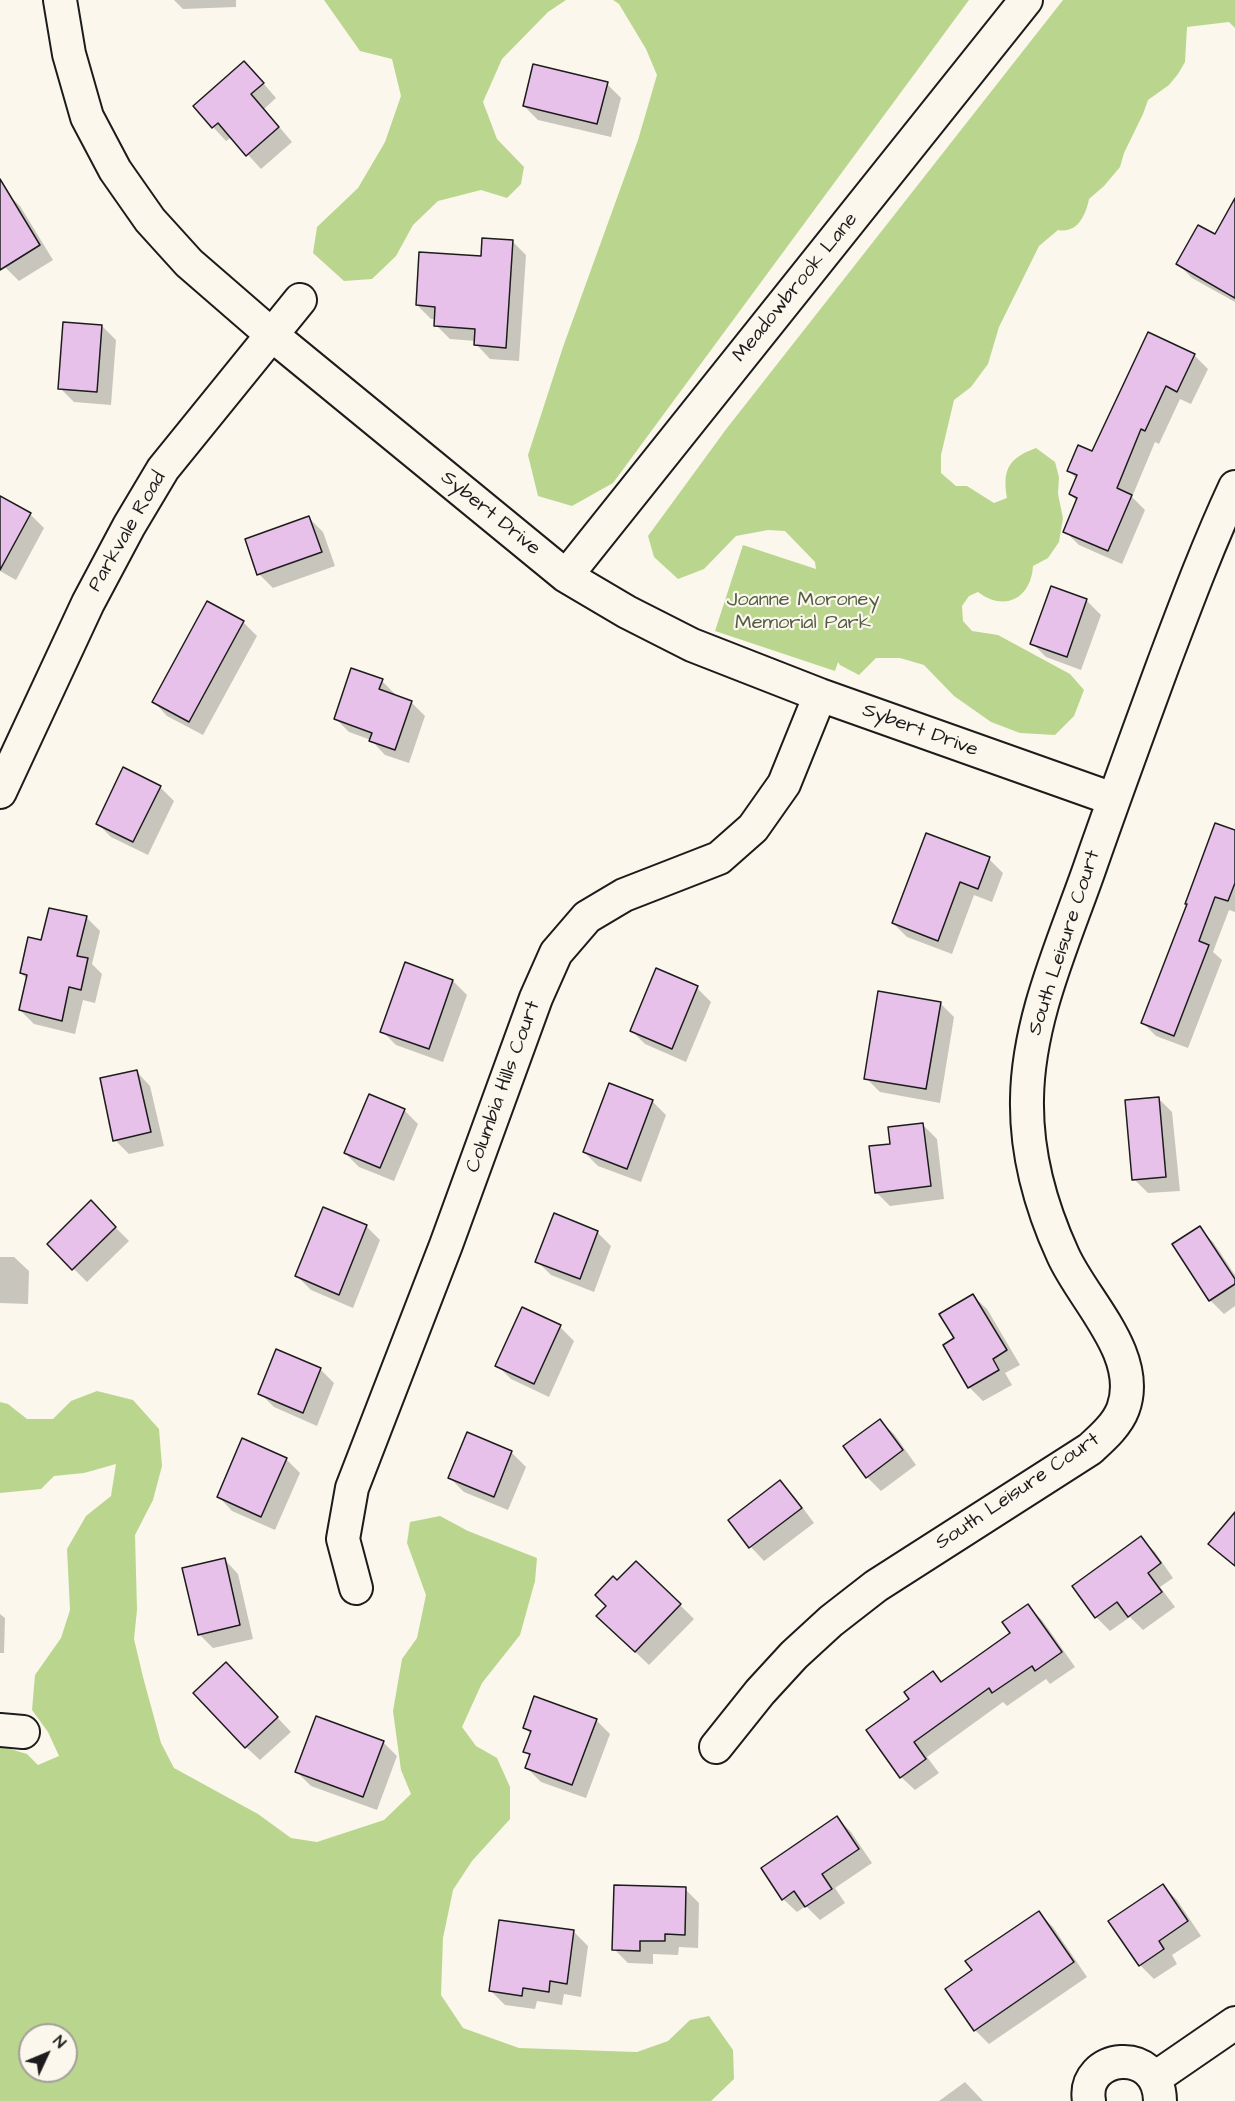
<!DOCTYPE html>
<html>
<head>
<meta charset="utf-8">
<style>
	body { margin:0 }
	#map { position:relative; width:1235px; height:2101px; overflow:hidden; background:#fbf7ec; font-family:"Architects Daughter",sans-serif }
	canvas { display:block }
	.north { position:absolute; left:18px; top:2023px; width:60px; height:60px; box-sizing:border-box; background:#fbf7ec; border:2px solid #a29f99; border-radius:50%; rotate:46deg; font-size:16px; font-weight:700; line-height:24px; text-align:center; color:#1c1c1c }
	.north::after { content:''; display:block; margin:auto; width:21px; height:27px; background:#1c1c1c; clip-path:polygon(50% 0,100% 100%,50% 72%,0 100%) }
</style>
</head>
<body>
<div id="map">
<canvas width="1235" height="2101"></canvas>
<div class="north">N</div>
</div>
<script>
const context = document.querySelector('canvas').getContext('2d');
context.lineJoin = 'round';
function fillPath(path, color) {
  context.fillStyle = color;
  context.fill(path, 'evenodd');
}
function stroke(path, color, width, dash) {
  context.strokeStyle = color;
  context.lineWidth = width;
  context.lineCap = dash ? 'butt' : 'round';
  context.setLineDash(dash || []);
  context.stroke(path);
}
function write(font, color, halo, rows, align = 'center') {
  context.font = font + ' "Architects Daughter",sans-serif';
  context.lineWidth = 4.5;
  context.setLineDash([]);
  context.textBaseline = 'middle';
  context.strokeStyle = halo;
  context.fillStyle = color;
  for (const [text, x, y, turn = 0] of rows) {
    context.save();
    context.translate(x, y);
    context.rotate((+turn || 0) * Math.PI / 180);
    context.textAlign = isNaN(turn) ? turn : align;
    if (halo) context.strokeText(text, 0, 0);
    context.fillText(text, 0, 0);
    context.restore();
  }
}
fillPath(new Path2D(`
	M 324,0 L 566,0 L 548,12 L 502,59 L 483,102 L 497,139 L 524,167 L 521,184 L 507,198 L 481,190 L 438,201 L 413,225 L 396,256 L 372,279 L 344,281 L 313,253 L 317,227 L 358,188 L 385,142 L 401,96 L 392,59 L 360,51 Z
	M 613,0 L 969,0 L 613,483 L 572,506 L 538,496 L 528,455 L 563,347 L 638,140 L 657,75 L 646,49 L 619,4 Z
	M 1063,0 L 1235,0 L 1235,28 L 1229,22 L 1187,27 L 1185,62 L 1178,74 L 1169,85 L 1148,100 L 1143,114 L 1124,153 L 1120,167 L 1104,186 L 1089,199 C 1086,215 1077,234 1058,230 L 1039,246 L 999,327 L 988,364 L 971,387 L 954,400 L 941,455 L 941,473 L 956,486 L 967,486 L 994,503 L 1007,498 C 1002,469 1009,458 1036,448 L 1055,462 L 1059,477 L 1058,494 L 1063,518 L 1059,542 L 1048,558 L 1033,566 C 1031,599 1004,612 978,592 L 969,596 L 962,606 L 963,621 L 972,631 L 998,635 L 1070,674 L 1084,690 L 1074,716 L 1055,735 L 1020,733 L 991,722 L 954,696 L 924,665 L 900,658 L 876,658 L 859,675 L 840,665 L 838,662 L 835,671 L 715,631 L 743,545 L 816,569 L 815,562 L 785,531 L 768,530 L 736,536 L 704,569 L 678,579 L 654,557 L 648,536 L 727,428 Z
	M 97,1391 L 133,1400 L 159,1429 L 162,1466 L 153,1500 L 135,1535 L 137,1610 L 134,1639 L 143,1677 L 161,1743 L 174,1768 L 258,1814 L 291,1838 L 317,1842 L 384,1820 L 411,1794 L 401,1770 L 393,1711 L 402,1659 L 417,1638 L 426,1595 L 407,1543 L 410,1522 L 440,1516 L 468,1531 L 537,1558 L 535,1581 L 520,1635 L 482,1683 L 462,1727 L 476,1746 L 497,1758 L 510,1787 L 510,1819 L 472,1861 L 453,1890 L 443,1938 L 441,1995 L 463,2028 L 519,2048 L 637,2052 L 668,2041 L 690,2020 L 709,2016 L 733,2050 L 734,2079 L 711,2101 L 0,2101 L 0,1746 L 27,1754 L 38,1765 L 59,1756 L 48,1732 L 32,1710 L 35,1675 L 61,1638 L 70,1610 L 67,1549 L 86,1516 L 111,1496 L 116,1464 L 84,1473 L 54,1476 L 41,1489 L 0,1493 L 0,1402 L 8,1404 L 27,1419 L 53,1419 L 71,1401 ZM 30,2035 L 66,2035 L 66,2071 L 30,2071 Z`), '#bad68e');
fillPath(new Path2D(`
	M 174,0 L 236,0 L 236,7 L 183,9 Z
	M 258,77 L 276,98 L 264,109 L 292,142 L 261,169 L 232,137 L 226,141 L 213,127 Z
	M 607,84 L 621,98 L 611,137 L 538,120 L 524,106 Z
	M 6,192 L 20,206 L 53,260 L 19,281 L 5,267 L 0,258 L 0,195 Z
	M 1235,214 L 1235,302 L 1192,278 L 1178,264 L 1216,236 Z
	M 512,241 L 526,255 L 519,361 L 490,359 L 476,344 L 476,341 L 450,339 L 436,325 L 436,319 L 431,319 L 417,305 L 482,258 Z
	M 102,326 L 116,340 L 111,405 L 74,402 L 60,388 Z
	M 1194,355 L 1208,369 L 1191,404 L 1180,399 L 1159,444 L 1155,442 L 1132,497 L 1145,510 L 1122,564 L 1079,545 L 1065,531 L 1077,501 L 1070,494 L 1077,479 L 1069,471 L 1093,453 Z
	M 0,498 L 30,514 L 44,528 L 16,580 L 0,571 Z
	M 309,518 L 323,532 L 335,566 L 273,588 L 259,574 Z
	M 1052,588 L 1087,601 L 1101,615 L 1081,670 L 1046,657 L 1032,643 Z
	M 243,622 L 257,636 L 203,735 L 167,716 L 154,702 Z
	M 382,681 L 396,695 L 395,697 L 411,702 L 425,716 L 409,763 L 385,755 L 371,740 L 349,732 L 335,718 Z
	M 160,787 L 174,801 L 148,855 L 111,837 L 97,823 Z
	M 1235,832 L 1235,912 L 1229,910 L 1213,952 L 1222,960 L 1188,1048 L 1156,1036 L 1142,1022 Z
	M 989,859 L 1003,873 L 992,902 L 974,895 L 952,954 L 907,937 L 893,923 Z
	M 86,917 L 100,931 L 92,964 L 102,974 L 95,1003 L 83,1000 L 75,1034 L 34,1024 L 20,1010 L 27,979 L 21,973 L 43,941 Z
	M 406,964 L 453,981 L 467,995 L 443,1062 L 396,1045 L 382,1031 Z
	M 657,970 L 697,988 L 711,1002 L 686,1062 L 645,1044 L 631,1030 Z
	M 940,1003 L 954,1017 L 940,1103 L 880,1092 L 866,1078 Z
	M 136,1071 L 150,1086 L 164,1146 L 129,1154 L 115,1140 Z
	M 1158,1098 L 1172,1112 L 1180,1191 L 1148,1193 L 1134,1179 Z
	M 652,1101 L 666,1115 L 641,1182 L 598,1166 L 584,1152 Z
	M 404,1110 L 418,1124 L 394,1181 L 359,1167 L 345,1153 Z
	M 923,1125 L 937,1139 L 944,1199 L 890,1206 L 876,1192 Z
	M 91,1203 L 129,1241 L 87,1282 L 49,1244 Z
	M 366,1226 L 380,1240 L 353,1308 L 311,1290 L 297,1276 Z
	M 1199,1228 L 1213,1242 L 1235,1275 L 1235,1306 L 1224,1314 L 1210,1300 Z
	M 597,1232 L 611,1246 L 594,1292 L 551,1275 L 537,1261 Z
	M 0,1257 L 14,1257 L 29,1271 L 28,1304 L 0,1303 Z
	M 973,1296 L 987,1309 L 1020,1365 L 1005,1373 L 1012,1385 L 983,1401 L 969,1387 L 945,1345 L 956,1339 Z
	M 560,1327 L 574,1341 L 549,1397 L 511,1379 L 497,1365 Z
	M 320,1369 L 334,1383 L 317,1426 L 274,1407 L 260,1393 Z
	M 880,1421 L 894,1434 L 916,1465 L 881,1491 L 867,1477 Z
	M 468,1434 L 512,1453 L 526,1467 L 508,1510 L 464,1492 L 450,1478 Z
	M 286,1459 L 300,1473 L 275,1530 L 232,1511 L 219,1497 Z
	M 780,1482 L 794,1496 L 814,1523 L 764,1561 L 751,1547 Z
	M 1141,1538 L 1155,1552 L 1173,1578 L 1160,1587 L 1175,1607 L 1143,1630 L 1130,1617 L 1110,1631 L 1096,1617 Z
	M 224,1559 L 238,1574 L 253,1639 L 213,1648 L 199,1634 Z
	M 680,1605 L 694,1619 L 649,1665 L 612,1630 Z
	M 1028,1606 L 1042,1620 L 1075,1667 L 1050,1684 L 1046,1679 L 1007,1706 L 1003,1702 L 927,1757 L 939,1773 L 915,1790 L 901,1777 L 911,1699 L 933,1673 L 943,1683 L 1012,1634 Z
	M 0,1614 L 5,1618 L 4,1653 L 0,1653 Z
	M 240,1678 L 291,1732 L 260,1760 L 246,1747 Z
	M 596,1720 L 610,1734 L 586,1798 L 541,1782 L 527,1768 L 531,1757 L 525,1751 L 531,1734 L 524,1727 Z
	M 383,1742 L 397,1756 L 377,1810 L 311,1786 L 297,1772 Z
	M 837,1818 L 851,1832 L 872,1863 L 835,1888 L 845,1903 L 820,1920 L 806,1906 L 797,1912 L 783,1899 Z
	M 1163,1886 L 1177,1900 L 1201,1936 L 1172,1955 L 1177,1964 L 1154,1979 L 1140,1965 Z
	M 685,1889 L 699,1903 L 698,1948 L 679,1947 L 678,1955 L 653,1954 L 653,1964 L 628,1963 L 614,1949 Z
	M 1039,1913 L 1053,1927 L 1087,1977 L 989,2044 L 975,2030 L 974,1971 Z
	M 574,1932 L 588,1946 L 581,1997 L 564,1994 L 562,2005 L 537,2001 L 535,2009 L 505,2005 L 491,1991 Z
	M 965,2082 L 983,2101 L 939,2101 Z`), '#0003');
const building = new Path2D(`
	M 244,61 L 264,83 L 251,94 L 279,127 L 246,156 L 218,123 L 212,128 L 193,106 Z
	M 533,64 L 608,82 L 597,124 L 523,106 Z
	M 0,179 L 40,245 L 0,270 Z
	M 1235,198 L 1235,298 L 1176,264 L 1198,225 L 1215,234 Z
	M 482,238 L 513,240 L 506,348 L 474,345 L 475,329 L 434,326 L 435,307 L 416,305 L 419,252 L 481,256 Z
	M 63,322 L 102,325 L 97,392 L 58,389 Z
	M 1148,332 L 1195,354 L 1177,392 L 1166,386 L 1145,431 L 1141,429 L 1117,488 L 1132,495 L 1108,551 L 1063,532 L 1077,498 L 1069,494 L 1077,475 L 1067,471 L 1078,445 L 1092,451 Z
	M 0,496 L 31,513 L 0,570 Z
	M 309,516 L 322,552 L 257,575 L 245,539 Z
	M 1051,586 L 1087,599 L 1067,657 L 1030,644 Z
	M 207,601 L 244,621 L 189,722 L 152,702 Z
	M 351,668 L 383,679 L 379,689 L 412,701 L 395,750 L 369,741 L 372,733 L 334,719 Z
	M 123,767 L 161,786 L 133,842 L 96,824 Z
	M 1215,823 L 1235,830 L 1235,883 L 1228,901 L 1215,897 L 1199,941 L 1209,945 L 1174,1036 L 1141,1023 L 1187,904 L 1185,904 Z
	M 926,833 L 990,857 L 978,889 L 960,882 L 938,941 L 892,923 Z
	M 49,908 L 87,916 L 77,956 L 88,958 L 81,990 L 69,987 L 62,1021 L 19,1010 L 27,975 L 20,973 L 28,937 L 41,940 Z
	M 405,962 L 453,980 L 429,1049 L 380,1032 Z
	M 656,968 L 698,986 L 672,1049 L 630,1031 Z
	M 878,991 L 941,1002 L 926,1089 L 864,1079 Z
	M 137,1070 L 151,1132 L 113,1141 L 100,1078 Z
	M 609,1083 L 653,1100 L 627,1169 L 583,1152 Z
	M 369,1094 L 405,1109 L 380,1168 L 344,1153 Z
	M 1159,1097 L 1166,1177 L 1132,1180 L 1125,1100 Z
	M 923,1123 L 931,1186 L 875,1193 L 869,1146 L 890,1144 L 888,1127 Z
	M 91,1200 L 116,1227 L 72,1270 L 47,1244 Z
	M 323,1207 L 367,1225 L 339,1295 L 295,1276 Z
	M 554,1213 L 598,1231 L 580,1279 L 535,1262 Z
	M 1200,1226 L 1235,1279 L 1235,1284 L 1209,1301 L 1172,1244 Z
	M 973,1294 L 1007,1350 L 993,1359 L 999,1370 L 968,1388 L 943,1345 L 954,1338 L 939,1314 Z
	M 522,1307 L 561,1325 L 534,1384 L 495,1366 Z
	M 276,1349 L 321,1368 L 303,1413 L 258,1394 Z
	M 880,1419 L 903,1450 L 866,1478 L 843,1446 Z
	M 467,1432 L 512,1451 L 494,1497 L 448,1478 Z
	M 242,1438 L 287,1458 L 261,1517 L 217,1497 Z
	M 780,1480 L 802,1508 L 749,1548 L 728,1520 Z
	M 1235,1512 L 1235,1566 L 1208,1544 Z
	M 1141,1536 L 1161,1563 L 1148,1573 L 1162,1592 L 1128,1617 L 1117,1602 L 1095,1618 L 1072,1586 Z
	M 225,1558 L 240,1625 L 198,1635 L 182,1568 Z
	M 636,1561 L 681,1604 L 635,1652 L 596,1616 L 606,1606 L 595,1595 L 613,1576 L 617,1580 Z
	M 1028,1604 L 1062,1652 L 1035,1671 L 1032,1666 L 992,1693 L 989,1688 L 914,1742 L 926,1759 L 900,1778 L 866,1730 L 909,1699 L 904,1692 L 933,1671 L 941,1682 L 1010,1633 L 1002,1622 Z
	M 226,1662 L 278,1717 L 245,1748 L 193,1693 Z
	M 534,1696 L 597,1719 L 572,1785 L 525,1768 L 530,1754 L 523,1752 L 531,1731 L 523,1728 Z
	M 316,1716 L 384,1741 L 363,1797 L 295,1772 Z
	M 837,1816 L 859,1849 L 822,1874 L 832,1889 L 805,1907 L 794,1891 L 782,1900 L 761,1868 Z
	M 1163,1884 L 1188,1921 L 1159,1941 L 1164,1949 L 1139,1966 L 1108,1921 Z
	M 614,1885 L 686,1887 L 685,1935 L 665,1934 L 665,1941 L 640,1941 L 640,1951 L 612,1950 Z
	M 1039,1911 L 1074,1962 L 974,2031 L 945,1989 L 972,1970 L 965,1961 Z
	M 499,1920 L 574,1930 L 567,1984 L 550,1981 L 549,1992 L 523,1988 L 522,1996 L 489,1991 Z`);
fillPath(building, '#e8c1ea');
stroke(building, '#1c1c1c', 1.5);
const street = new Path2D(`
	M 60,0 L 69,54 L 87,117 L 115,170 L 150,220 L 189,263 L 272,335 L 566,576 L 627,612 L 692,645 L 820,695 L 1113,799
	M 566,576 L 1026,0
	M 0,792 L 88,603 L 129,526 L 163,469 L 300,300
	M 356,1588 L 343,1539 L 352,1488 L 446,1245 L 536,998 L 556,953 L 587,917 L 624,895 L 719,858 L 753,828 L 784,784 L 820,695
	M 0,1730 L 23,1732
	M 716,1747 L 760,1692 L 794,1655 L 831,1621 L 876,1586 L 1090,1449 C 1102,1438 1117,1425 1123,1409 C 1143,1355 1083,1300 1063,1255 C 1041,1207 1026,1152 1027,1099 C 1028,1020 1063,944 1089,870 C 1113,801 1138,733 1163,665 C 1186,604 1208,545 1235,487
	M 1155,2078 L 1235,2023
	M 1089,2101 C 1081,2054 1159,2044 1160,2101`);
stroke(street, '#1c1c1c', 36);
stroke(street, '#fbf7ec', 32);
write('20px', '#1c1c1c', '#fbf7ec', [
	["Meadowbrook Lane",796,288,-51],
	["Sybert Drive",490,514,39],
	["Parkvale Road",128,532,-60],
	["Sybert Drive",920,731,20],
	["South Leisure Court",1065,943,-72],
	["Columbia Hills Court",504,1087,-70],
	["South Leisure Court",1018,1492,-34]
]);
write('20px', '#535d44', '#fbf7ec', [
	["Joanne Moroney",803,601],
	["Memorial Park",803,624]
]);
</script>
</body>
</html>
